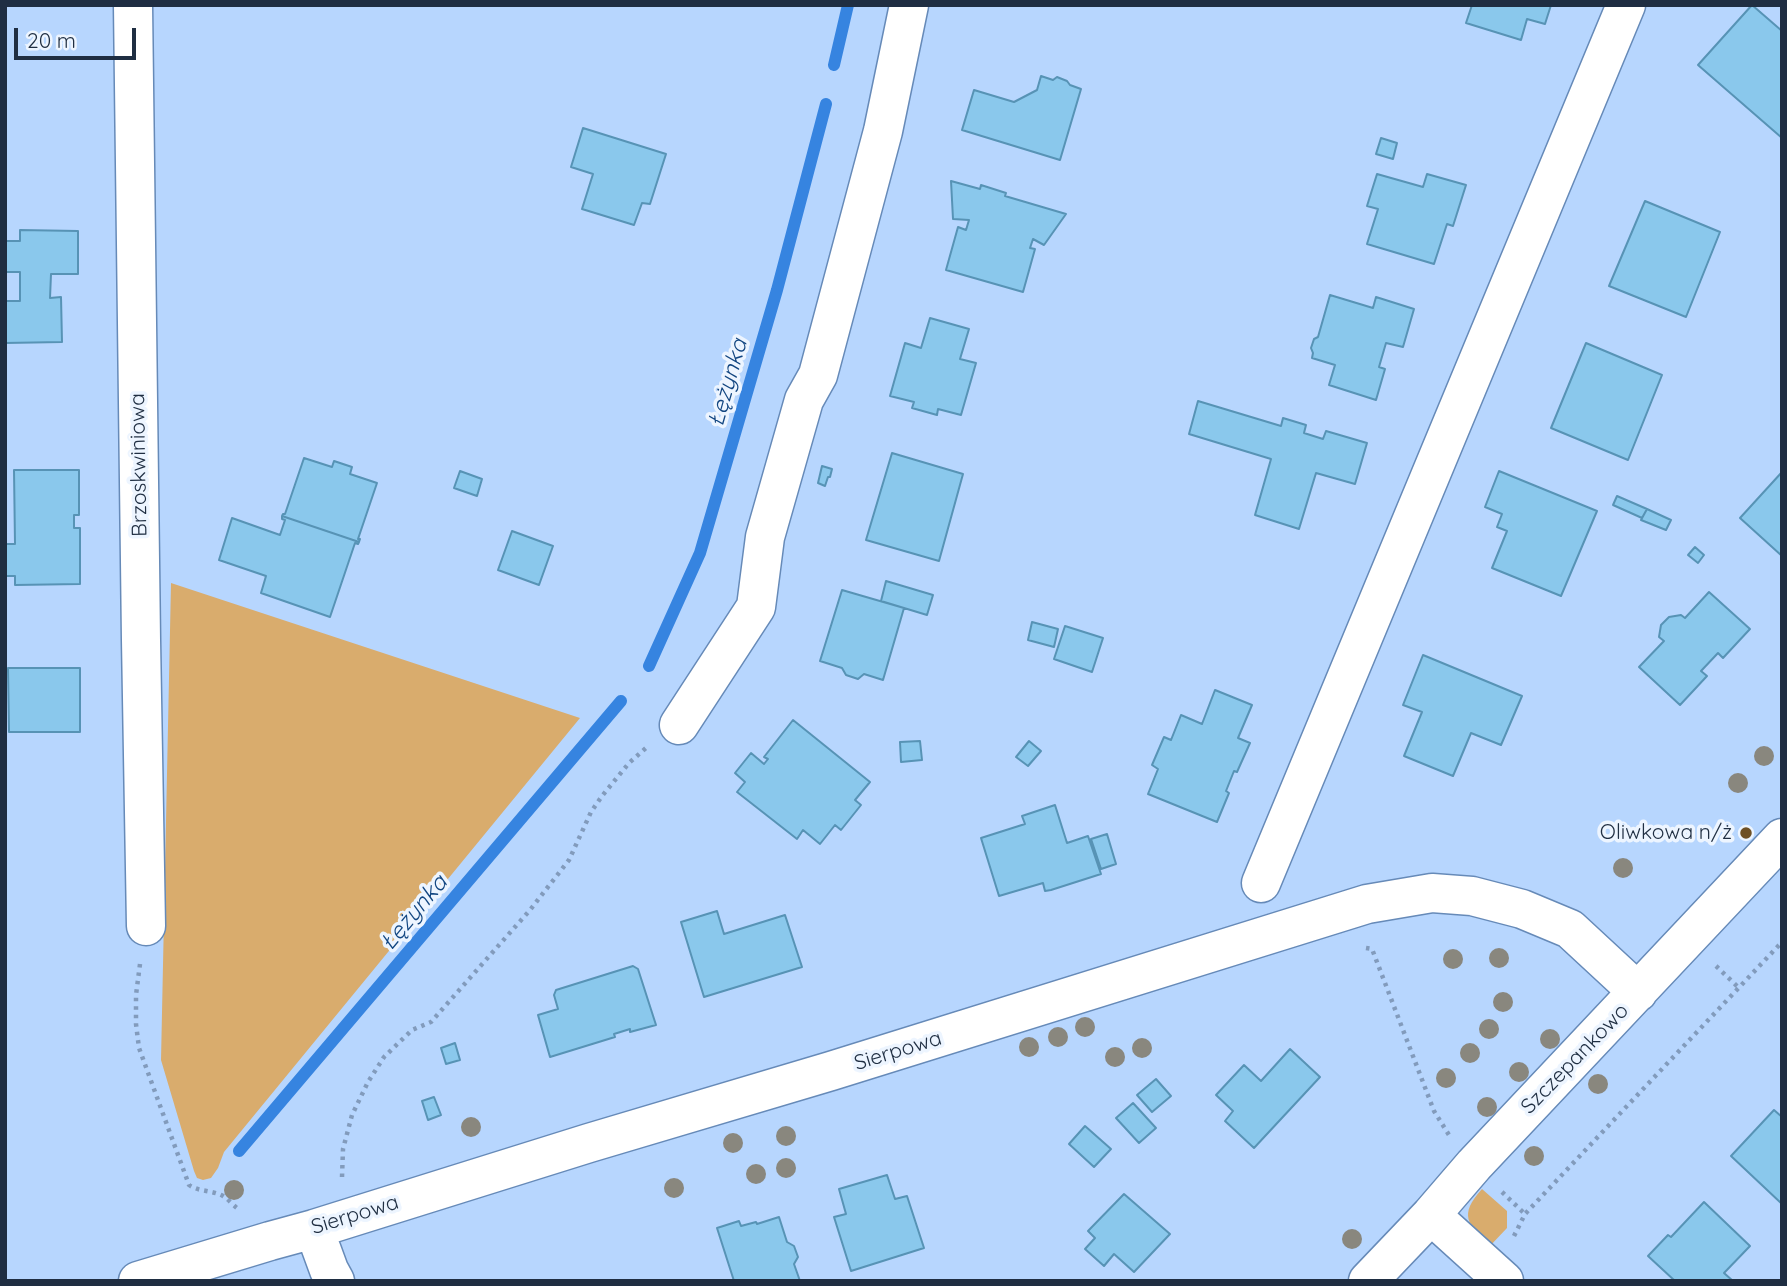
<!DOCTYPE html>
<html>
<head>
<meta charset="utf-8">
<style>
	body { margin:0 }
	#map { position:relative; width:1787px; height:1286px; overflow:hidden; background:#b7d6fe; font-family:Quicksand,sans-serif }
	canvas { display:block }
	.frame { position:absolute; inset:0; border:7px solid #1f2e42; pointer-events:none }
	.scale { position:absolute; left:14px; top:28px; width:122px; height:32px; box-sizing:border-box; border:4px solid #1f2e42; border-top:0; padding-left:9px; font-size:21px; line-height:24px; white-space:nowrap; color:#1f2e42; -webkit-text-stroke:5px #edf5ff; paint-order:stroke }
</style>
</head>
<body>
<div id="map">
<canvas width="1787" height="1286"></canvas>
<div class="frame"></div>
<div class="scale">20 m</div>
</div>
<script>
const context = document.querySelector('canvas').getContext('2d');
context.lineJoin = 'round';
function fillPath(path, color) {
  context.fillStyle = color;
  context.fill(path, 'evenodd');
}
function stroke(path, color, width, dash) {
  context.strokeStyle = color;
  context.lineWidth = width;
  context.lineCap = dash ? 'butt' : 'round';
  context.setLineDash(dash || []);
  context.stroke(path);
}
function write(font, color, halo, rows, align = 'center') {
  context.font = font + ' Quicksand,sans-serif';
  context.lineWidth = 7;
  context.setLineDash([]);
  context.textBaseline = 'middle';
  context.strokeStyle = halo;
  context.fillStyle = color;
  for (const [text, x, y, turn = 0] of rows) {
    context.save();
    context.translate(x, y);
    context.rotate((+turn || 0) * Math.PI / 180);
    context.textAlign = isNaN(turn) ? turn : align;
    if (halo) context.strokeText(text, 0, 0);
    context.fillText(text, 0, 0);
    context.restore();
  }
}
fillPath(new Path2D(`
	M 171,583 L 580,718 L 224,1152 L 218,1168 L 211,1178 L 203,1180 L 197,1178 L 194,1171 L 161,1060 Z
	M 1482,1189 L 1507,1211 L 1507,1228 L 1489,1247 C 1468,1223 1458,1216 1482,1189 Z`), '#d9ac6d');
stroke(new Path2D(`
	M 834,65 L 848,5
	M 649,666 L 700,553 L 777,290 L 826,104
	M 239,1151 L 621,701`), '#3684e0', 12);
const building = new Path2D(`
	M 1472,5 L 1551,5 L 1545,24 L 1527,19 L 1521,40 L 1466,23 Z
	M 1752,5 L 1782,31 L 1782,138 L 1698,65 Z
	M 1041,76 L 1053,80 L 1057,77 L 1067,81 L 1070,85 L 1081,89 L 1060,160 L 962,130 L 974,90 L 1014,102 L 1037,90 Z
	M 583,128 L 666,154 L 650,204 L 642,203 L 634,225 L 582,209 L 593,174 L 571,167 Z
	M 1381,138 L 1397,143 L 1393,159 L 1376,154 Z
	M 1377,174 L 1423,187 L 1427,174 L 1466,185 L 1453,226 L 1447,224 L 1434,264 L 1367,244 L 1378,209 L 1367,206 Z
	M 951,181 L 980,189 L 981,185 L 1006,193 L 1005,196 L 1066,214 L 1044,245 L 1033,239 L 1030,248 L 1035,249 L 1023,292 L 946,270 L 958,227 L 966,230 L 969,220 L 953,219 Z
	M 1645,201 L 1720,232 L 1686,317 L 1609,286 Z
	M 20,230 L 78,231 L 78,274 L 51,274 L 50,298 L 61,297 L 62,342 L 5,343 L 5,301 L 20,301 L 20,272 L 5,272 L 5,241 L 20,241 Z
	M 1330,295 L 1373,308 L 1376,297 L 1414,309 L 1403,347 L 1386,343 L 1379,367 L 1385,369 L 1376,400 L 1329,385 L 1335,365 L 1312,358 L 1313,353 L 1311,348 L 1314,339 L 1318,337 Z
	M 930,318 L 969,329 L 960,359 L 976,363 L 961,415 L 938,409 L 937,415 L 912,408 L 914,402 L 890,396 L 905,343 L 921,348 Z
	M 1586,343 L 1662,375 L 1628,460 L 1551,428 Z
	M 1198,401 L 1281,426 L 1283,418 L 1306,425 L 1304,433 L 1323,439 L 1326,431 L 1367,443 L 1355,484 L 1316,473 L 1299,529 L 1255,515 L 1271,459 L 1189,434 Z
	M 892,453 L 963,474 L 939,561 L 866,540 Z
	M 304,458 L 332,467 L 334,461 L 352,467 L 350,474 L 377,483 L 358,539 L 360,539 L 359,542 L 282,516 L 283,514 L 285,514 Z
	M 822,466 L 832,469 L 830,477 L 828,477 L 825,486 L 818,483 Z
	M 14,470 L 79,470 L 79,515 L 74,515 L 74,528 L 80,528 L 80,584 L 15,585 L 15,576 L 5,576 L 5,544 L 15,544 Z
	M 460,471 L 482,479 L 477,496 L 454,488 Z
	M 1499,471 L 1597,511 L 1561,596 L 1492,568 L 1507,531 L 1497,527 L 1502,514 L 1485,507 Z
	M 1782,472 L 1782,556 L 1740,518 Z
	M 1617,496 L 1647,509 L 1642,518 L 1613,505 Z
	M 1647,509 L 1671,520 L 1666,530 L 1641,520 Z
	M 282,516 L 359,542 L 358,544 L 355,543 L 330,617 L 261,593 L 266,576 L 219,560 L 232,518 L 280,535 L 285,520 L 282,519 Z
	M 512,531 L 553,546 L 539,585 L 498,570 Z
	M 1695,547 L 1704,555 L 1698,563 L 1688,555 Z
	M 886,581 L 933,595 L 927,615 L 881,601 Z
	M 842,590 L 904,608 L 883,680 L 864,674 L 858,679 L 846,675 L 842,668 L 820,661 Z
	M 1709,592 L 1750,629 L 1723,658 L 1718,653 L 1701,671 L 1707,676 L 1680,705 L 1639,667 L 1664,641 L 1659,637 L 1661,625 L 1669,617 L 1681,615 L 1685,618 Z
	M 1032,622 L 1058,629 L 1054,647 L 1028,640 Z
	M 1065,626 L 1103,638 L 1092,672 L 1054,659 Z
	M 1423,655 L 1522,696 L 1501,745 L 1471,733 L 1453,776 L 1404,756 L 1422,712 L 1403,705 Z
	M 8,668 L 80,668 L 80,732 L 9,732 Z
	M 1215,690 L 1252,705 L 1238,738 L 1250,743 L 1237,772 L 1234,771 L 1226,791 L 1229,793 L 1217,822 L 1148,794 L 1158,769 L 1152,765 L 1164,737 L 1171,740 L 1181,715 L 1202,724 Z
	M 793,720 L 870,782 L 855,800 L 861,805 L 841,830 L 835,825 L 820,844 L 803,830 L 797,839 L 737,792 L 745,782 L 735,773 L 751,753 L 764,764 L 768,759 L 764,757 Z
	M 920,741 L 922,760 L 901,762 L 900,742 Z
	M 1029,741 L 1041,751 L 1028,766 L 1016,757 Z
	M 1055,805 L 1067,843 L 1088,836 L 1101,874 L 1051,890 L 1045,891 L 1043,883 L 999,896 L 981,838 L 1025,824 L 1022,816 Z
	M 1107,834 L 1116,864 L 1101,869 L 1091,839 Z
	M 717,911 L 724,934 L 785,915 L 802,967 L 704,997 L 681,922 Z
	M 633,966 L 638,969 L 656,1025 L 630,1032 L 630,1029 L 614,1034 L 615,1037 L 550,1057 L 538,1015 L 558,1009 L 554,995 L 556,990 Z
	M 455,1043 L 460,1060 L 446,1064 L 441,1048 Z
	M 1290,1049 L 1320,1077 L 1254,1148 L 1225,1121 L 1233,1111 L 1216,1095 L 1244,1065 L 1261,1081 Z
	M 1156,1079 L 1171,1096 L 1152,1112 L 1137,1095 Z
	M 434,1097 L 441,1115 L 428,1120 L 422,1101 Z
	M 1133,1103 L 1156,1128 L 1139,1143 L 1116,1118 Z
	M 1774,1110 L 1782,1117 L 1782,1204 L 1731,1156 Z
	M 1085,1126 L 1111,1149 L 1094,1167 L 1069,1144 Z
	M 887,1175 L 895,1199 L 907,1196 L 924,1248 L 851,1271 L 834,1217 L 846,1214 L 839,1189 Z
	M 1124,1194 L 1170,1234 L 1134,1272 L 1114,1254 L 1104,1266 L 1085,1249 L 1095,1238 L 1088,1231 Z
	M 1704,1202 L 1750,1246 L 1724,1273 L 1733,1281 L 1675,1281 L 1648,1256 L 1668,1235 L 1671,1237 Z
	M 779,1217 L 787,1242 L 794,1246 L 798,1257 L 794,1264 L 800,1281 L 734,1281 L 717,1228 L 739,1221 L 741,1226 L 756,1222 L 757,1224 Z`);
fillPath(building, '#8ac8ec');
stroke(building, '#5793b5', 2);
const minor = new Path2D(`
	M 133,5 L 141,640 L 146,926
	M 679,725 L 756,607 L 765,537 L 804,400 L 818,375 L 883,131 L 909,5
	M 1261,883 L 1626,5
	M 1431,1215 L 1504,1281
	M 314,1229 L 329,1270 L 335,1281
	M 138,1281 L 270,1241 L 314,1229 L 589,1143 L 831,1071 L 1367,904 L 1432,893 L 1472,896 L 1522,909 L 1570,929 L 1638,992
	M 1368,1281 L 1431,1215 L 1474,1165 L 1782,838`);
stroke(minor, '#668ab8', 41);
stroke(new Path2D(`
	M 1366,948 L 1372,949 L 1434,1111 L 1449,1135
	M 140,964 L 136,995 L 136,1024 L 139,1048 L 189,1185 C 199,1192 212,1190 223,1196 C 228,1199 233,1205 237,1208
	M 1716,966 L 1738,987
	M 342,1177 L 343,1149 L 352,1115 L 368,1082 L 384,1057 L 412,1030 L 431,1022 L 530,910 L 569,860 L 591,812 L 602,796 L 629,763 L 647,747
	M 1502,1192 L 1525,1214
	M 1514,1236 L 1525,1214 L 1782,942`), '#829bbc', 4.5, [3.5, 5]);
stroke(minor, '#fff', 38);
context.fillStyle = '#89877e';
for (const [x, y] of [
	[1764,756],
	[1738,783],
	[1623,868],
	[1499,958],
	[1453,959],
	[1503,1002],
	[1085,1027],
	[1489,1029],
	[1058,1037],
	[1550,1039],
	[1029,1047],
	[1142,1048],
	[1470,1053],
	[1115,1057],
	[1519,1072],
	[1446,1078],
	[1598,1084],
	[1487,1107],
	[471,1127],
	[786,1136],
	[733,1143],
	[1534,1156],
	[786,1168],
	[756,1174],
	[674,1188],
	[234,1190],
	[1352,1239]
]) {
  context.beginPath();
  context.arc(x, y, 10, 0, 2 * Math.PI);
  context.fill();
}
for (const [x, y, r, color] of [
	[1746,833,7,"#6e5024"]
]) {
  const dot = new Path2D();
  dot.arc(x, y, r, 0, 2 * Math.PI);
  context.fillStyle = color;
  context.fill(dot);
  stroke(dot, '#edf5ff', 2.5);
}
write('21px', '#1f2e42', '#edf5ff', [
	["Brzoskwiniowa",139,465,-91],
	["Sierpowa",898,1051,-17],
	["Szczepankowo",1575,1059,-46],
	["Sierpowa",355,1215,-17]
]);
write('21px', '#1f2e42', '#edf5ff', [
	["Oliwkowa n/ż",1732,833]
], 'right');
write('italic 23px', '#124681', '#edf5ff', [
	["Łężynka",728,383,-74],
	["Łężynka",414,913,-50]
]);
</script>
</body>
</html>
